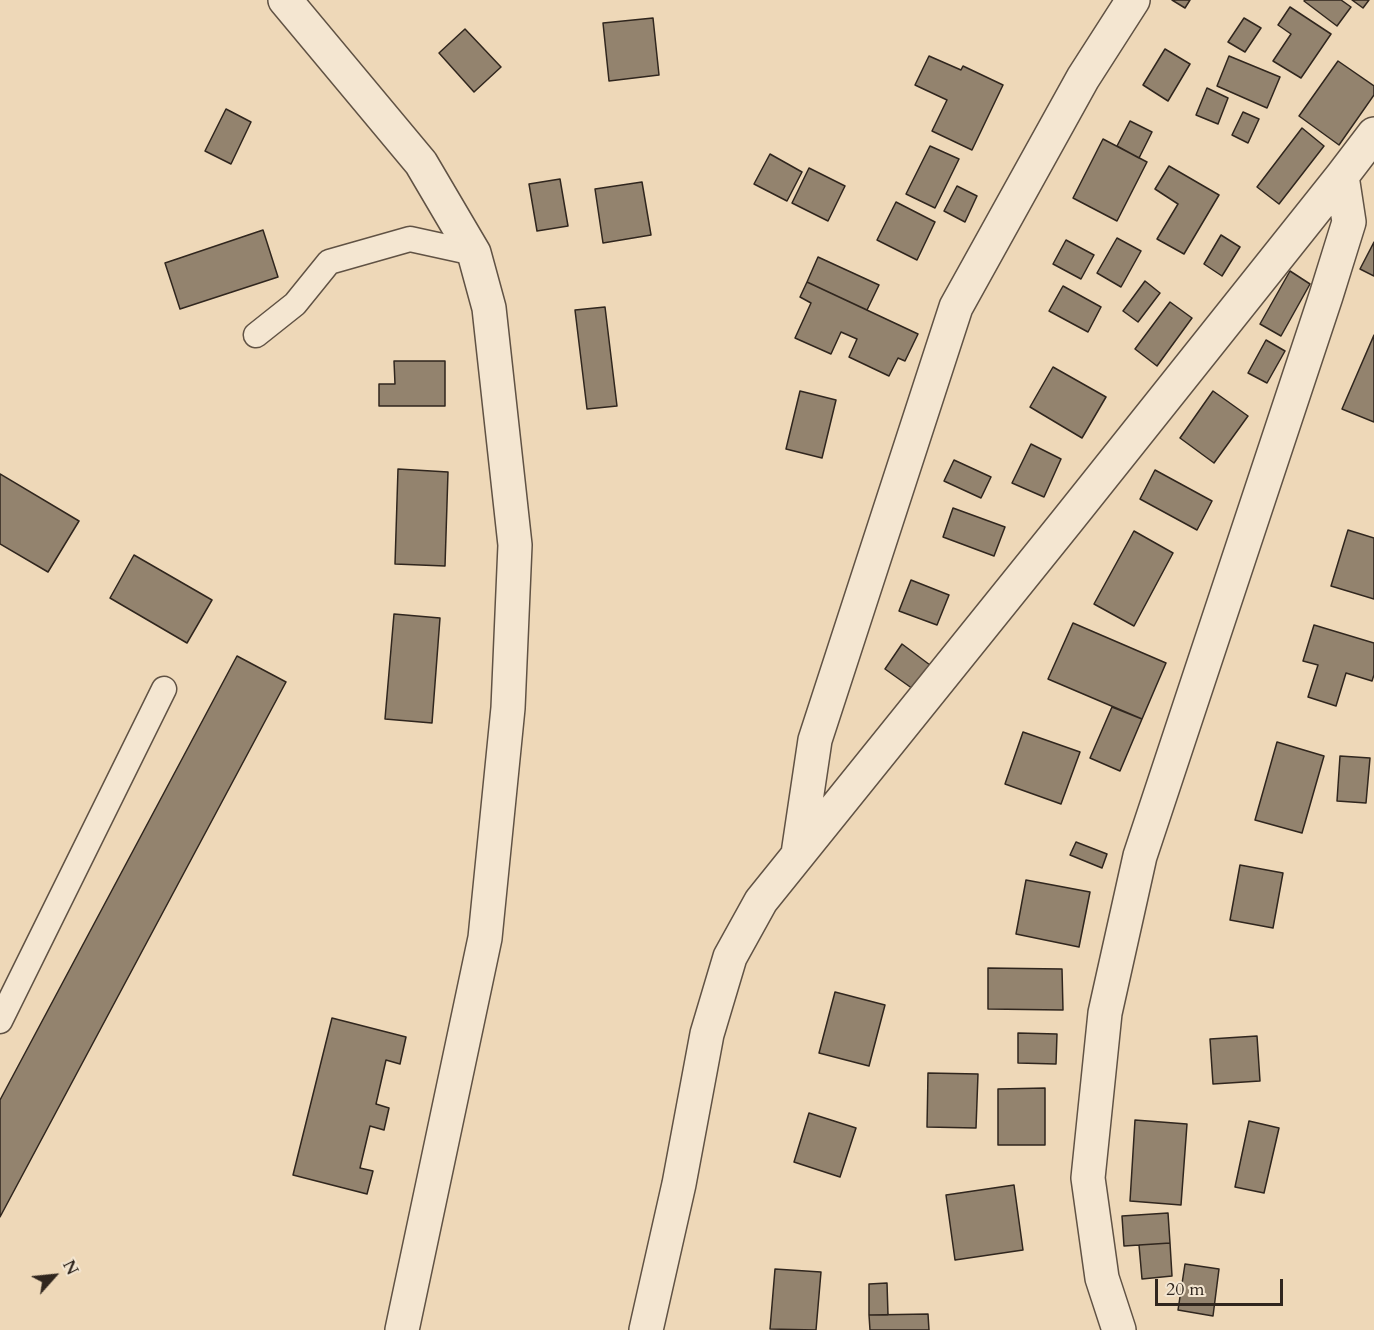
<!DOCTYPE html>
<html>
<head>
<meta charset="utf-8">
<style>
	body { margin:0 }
	#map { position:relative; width:1374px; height:1330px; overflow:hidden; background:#eed8b8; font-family:Cardo,serif }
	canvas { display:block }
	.north { position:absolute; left:24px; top:1246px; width:60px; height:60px; -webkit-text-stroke:4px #f4e6d1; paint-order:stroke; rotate:63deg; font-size:16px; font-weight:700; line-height:24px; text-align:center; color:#30261e }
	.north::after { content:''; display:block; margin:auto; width:21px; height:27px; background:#30261e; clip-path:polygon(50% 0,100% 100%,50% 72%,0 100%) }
	.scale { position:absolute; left:1155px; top:1279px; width:128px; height:27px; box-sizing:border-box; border:3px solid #30261e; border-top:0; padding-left:8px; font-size:18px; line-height:21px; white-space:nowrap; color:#30261e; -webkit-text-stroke:4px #f4e6d1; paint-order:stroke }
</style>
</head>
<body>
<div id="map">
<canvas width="1374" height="1330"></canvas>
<div class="north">N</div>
<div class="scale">20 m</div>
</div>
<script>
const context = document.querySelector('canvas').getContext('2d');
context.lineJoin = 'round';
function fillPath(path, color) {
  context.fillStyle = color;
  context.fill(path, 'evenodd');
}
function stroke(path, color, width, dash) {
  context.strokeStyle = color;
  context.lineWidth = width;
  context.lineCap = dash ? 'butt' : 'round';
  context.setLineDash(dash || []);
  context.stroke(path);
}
const building = new Path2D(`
	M 1172,0 L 1190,0 L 1185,8 Z
	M 1305,0 L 1341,0 L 1351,7 L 1337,26 L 1304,1 Z
	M 1352,0 L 1369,0 L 1363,8 Z
	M 1290,7 L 1331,34 L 1301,78 L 1273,61 L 1291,34 L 1278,25 Z
	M 653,18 L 659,75 L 609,81 L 603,23 Z
	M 1244,18 L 1261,28 L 1245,52 L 1228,42 Z
	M 465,29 L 501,67 L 474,92 L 439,53 Z
	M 1165,49 L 1190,64 L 1168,101 L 1143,85 Z
	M 929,56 L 961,70 L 963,66 L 1003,85 L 972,150 L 932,131 L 947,100 L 915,85 Z
	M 1229,56 L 1280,77 L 1267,108 L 1217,86 Z
	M 1338,61 L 1374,86 L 1374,95 L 1339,145 L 1299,116 Z
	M 1207,88 L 1228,98 L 1218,124 L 1196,115 Z
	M 226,109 L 251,122 L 231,164 L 205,151 Z
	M 1243,112 L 1259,119 L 1248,143 L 1232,135 Z
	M 1130,121 L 1152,132 L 1139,158 L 1117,146 Z
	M 1302,128 L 1324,146 L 1279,204 L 1257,187 Z
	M 1103,139 L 1147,162 L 1117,221 L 1073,198 Z
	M 930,146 L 959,159 L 935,208 L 906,194 Z
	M 770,154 L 802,172 L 787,201 L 754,184 Z
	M 1169,166 L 1219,195 L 1184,254 L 1157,239 L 1178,204 L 1155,189 Z
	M 809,168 L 845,186 L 828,221 L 792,203 Z
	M 560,179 L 568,226 L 537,231 L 529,184 Z
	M 642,182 L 651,235 L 603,243 L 595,189 Z
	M 957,186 L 977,196 L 965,222 L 944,211 Z
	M 896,202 L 935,222 L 917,260 L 877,240 Z
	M 263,230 L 278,277 L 180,309 L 165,263 Z
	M 1221,235 L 1240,247 L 1222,276 L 1204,264 Z
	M 1117,238 L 1141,251 L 1121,287 L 1097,273 Z
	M 1066,240 L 1094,255 L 1081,279 L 1053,264 Z
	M 1374,242 L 1374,276 L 1360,269 Z
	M 818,257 L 879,285 L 867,310 L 807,282 Z
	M 1290,271 L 1310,284 L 1281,336 L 1260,324 Z
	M 1145,281 L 1160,293 L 1138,322 L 1123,311 Z
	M 807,282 L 918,334 L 905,361 L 898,358 L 889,376 L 849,357 L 857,339 L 841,332 L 831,354 L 795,338 L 811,303 L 800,297 Z
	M 1063,286 L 1101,307 L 1088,332 L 1049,311 Z
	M 1170,302 L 1192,318 L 1157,366 L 1135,349 Z
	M 605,307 L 617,406 L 587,409 L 575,310 Z
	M 1374,335 L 1374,422 L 1342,409 Z
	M 1266,340 L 1285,351 L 1267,383 L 1248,373 Z
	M 394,361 L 445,361 L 445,406 L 379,406 L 379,384 L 395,384 Z
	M 1053,367 L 1106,397 L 1082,438 L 1030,407 Z
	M 800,391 L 836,400 L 822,458 L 786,449 Z
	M 1213,391 L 1248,416 L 1214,463 L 1180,438 Z
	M 1031,444 L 1061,459 L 1044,497 L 1012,483 Z
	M 954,460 L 991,477 L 981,498 L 944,481 Z
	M 398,469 L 448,472 L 445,566 L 395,564 Z
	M 1155,470 L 1212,501 L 1197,530 L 1140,499 Z
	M 0,474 L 79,521 L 48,572 L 0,544 Z
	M 953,508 L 1005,527 L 994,556 L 943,537 Z
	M 1348,530 L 1374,538 L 1374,599 L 1331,586 Z
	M 1134,531 L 1173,553 L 1134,626 L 1094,604 Z
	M 134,555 L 212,600 L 187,643 L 110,598 Z
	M 911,580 L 949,595 L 937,625 L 899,611 Z
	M 394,614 L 440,618 L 432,723 L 385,719 Z
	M 1073,623 L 1166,663 L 1142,719 L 1048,679 Z
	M 1314,625 L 1374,643 L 1374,675 L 1372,681 L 1346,673 L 1336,706 L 1308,697 L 1318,665 L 1303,661 Z
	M 902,644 L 930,665 L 913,689 L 885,669 Z
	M 237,656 L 286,682 L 0,1217 L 0,1100 Z
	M 1112,707 L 1142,719 L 1120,771 L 1090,758 Z
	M 1023,732 L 1080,752 L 1061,804 L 1005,784 Z
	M 1277,742 L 1324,756 L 1302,833 L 1255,820 Z
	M 1340,756 L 1370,758 L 1366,803 L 1337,801 Z
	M 1076,842 L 1107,854 L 1102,868 L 1070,855 Z
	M 1240,865 L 1283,873 L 1273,928 L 1230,920 Z
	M 1026,880 L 1090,892 L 1079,947 L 1016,934 Z
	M 988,968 L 1062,969 L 1063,1010 L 988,1009 Z
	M 835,992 L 885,1005 L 869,1066 L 819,1053 Z
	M 332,1018 L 406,1037 L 400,1064 L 386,1060 L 376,1104 L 389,1108 L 384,1130 L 370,1126 L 360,1168 L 373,1171 L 367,1194 L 293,1175 Z
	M 1018,1033 L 1057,1034 L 1056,1064 L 1018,1063 Z
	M 1257,1036 L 1260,1081 L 1213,1084 L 1210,1039 Z
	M 928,1073 L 978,1074 L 976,1128 L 927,1127 Z
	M 1045,1088 L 1045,1145 L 998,1145 L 998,1089 Z
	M 809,1113 L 856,1128 L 840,1177 L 794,1162 Z
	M 1135,1120 L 1187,1124 L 1181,1205 L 1130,1201 Z
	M 1249,1121 L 1279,1128 L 1264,1193 L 1235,1187 Z
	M 1014,1185 L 1023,1250 L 955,1260 L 946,1195 Z
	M 1168,1213 L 1170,1243 L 1124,1246 L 1122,1216 Z
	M 1170,1243 L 1172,1276 L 1142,1279 L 1139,1245 Z
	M 1185,1264 L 1219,1269 L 1213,1316 L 1178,1310 Z
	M 775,1269 L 821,1272 L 816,1330 L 770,1329 Z
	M 887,1283 L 888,1315 L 869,1315 L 869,1284 Z
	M 928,1314 L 929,1330 L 870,1330 L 869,1315 Z`);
fillPath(building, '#93836e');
stroke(building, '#30261e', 1.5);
const lane = new Path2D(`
	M 256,335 L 295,304 L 329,262 L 410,239 L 474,253
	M 0,1021 L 164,689`);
const street = new Path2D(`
	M 285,0 L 421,163 L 474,253 L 489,308 L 515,545 L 508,708 L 485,938 L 402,1330
	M 798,854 L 815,740 L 956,307 L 1083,78 L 1133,0
	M 646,1330 L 679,1184 L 707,1034 L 730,957 L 761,901 L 1067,521 L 1342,176 L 1374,134
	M 1119,1330 L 1102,1278 L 1088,1178 L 1105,1013 L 1140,856 L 1326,296 L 1349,222 L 1342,176`);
stroke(lane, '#605244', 27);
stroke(street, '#605244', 36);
stroke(lane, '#f4e6d1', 24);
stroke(street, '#f4e6d1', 33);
</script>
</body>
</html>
